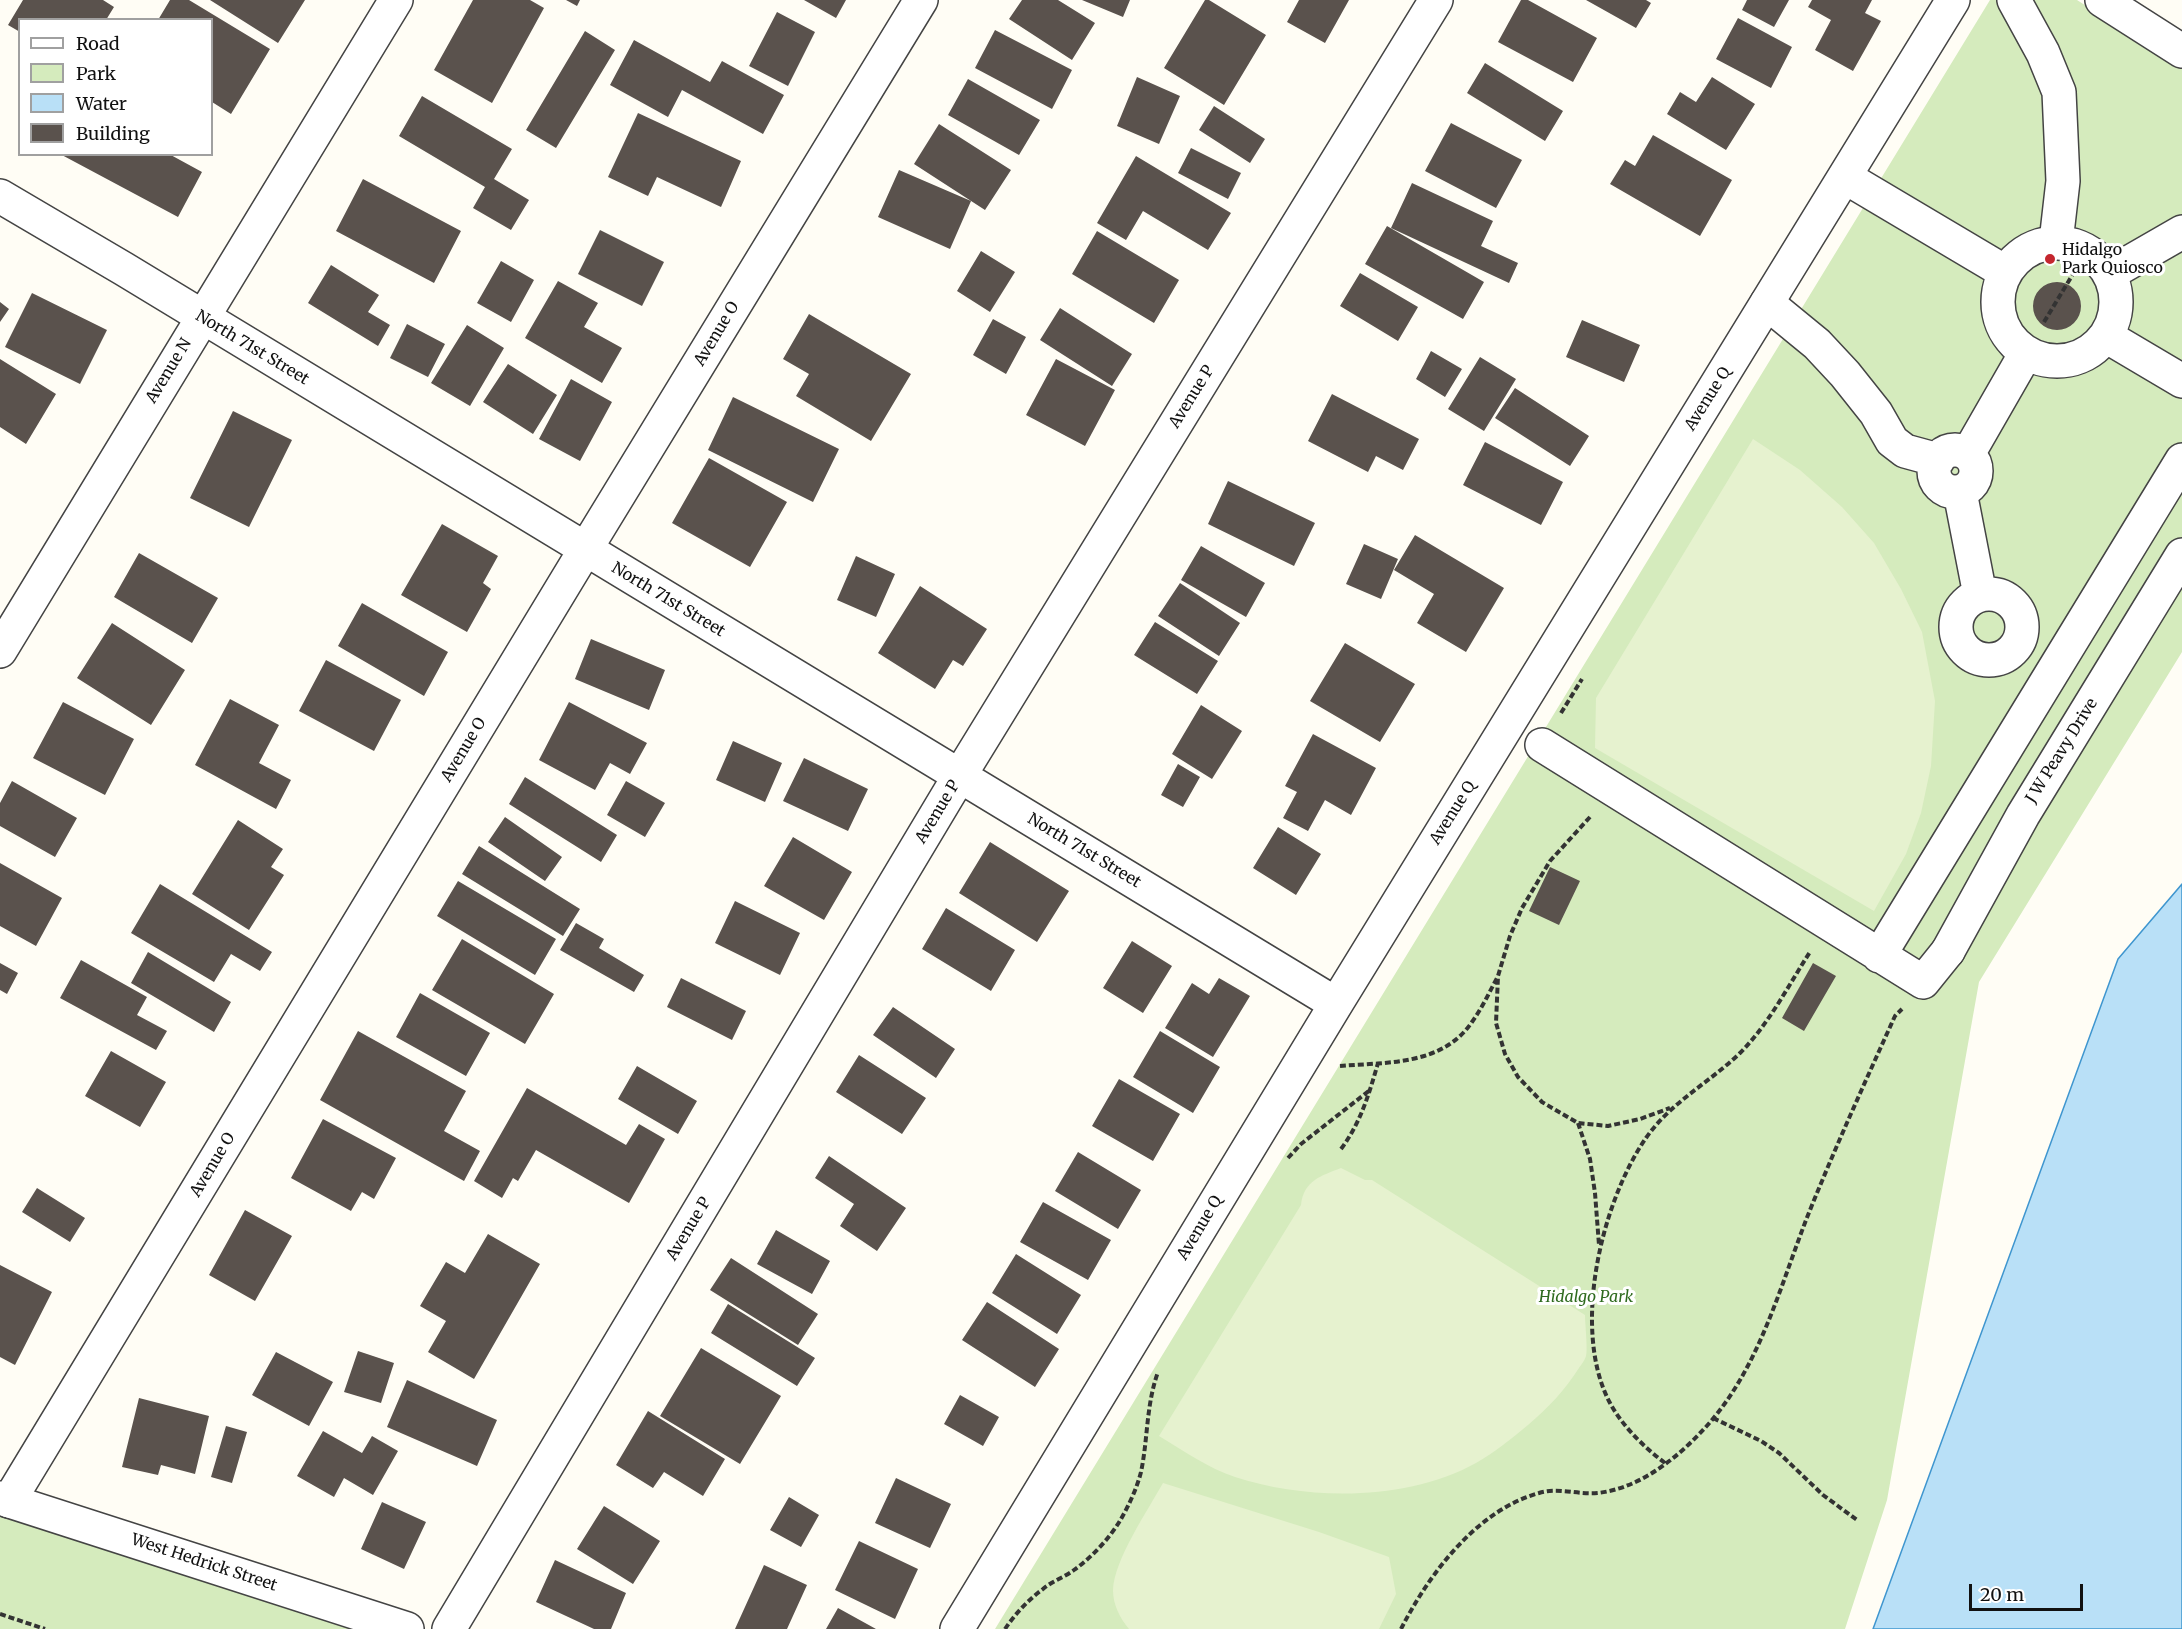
<!DOCTYPE html>
<html>
<head>
<meta charset="utf-8">
<style>
	body { margin:0 }
	#map { position:relative; width:2182px; height:1629px; overflow:hidden; background:#fffdf5; font-family:Merriweather,serif }
	canvas { display:block }
	.legend { position:absolute; left:18px; top:18px; width:195px; height:138px; box-sizing:border-box; background:#fff; border:2px solid #a0a0a0; margin:0; padding:8px 10px; list-style:none; font-size:18px; color:#111 }
	.legend li { display:flex; align-items:center; gap:12px; height:30px }
	.legend b { width:30px; border:2px solid #a0a0a0 }
	.scale { position:absolute; left:1969px; top:1584px; width:114px; height:27px; box-sizing:border-box; border:3px solid #111; border-top:0; padding-left:8px; font-size:18px; line-height:21px; white-space:nowrap; color:#111; -webkit-text-stroke:4px #fff; paint-order:stroke }
</style>
</head>
<body>
<div id="map">
<canvas width="2182" height="1629"></canvas>
<ul class="legend">
<li><b style="height:8px;background:#fff"></b>Road</li>
<li><b style="height:16px;background:#d5ebbd"></b>Park</li>
<li><b style="height:16px;background:#b9e0f7"></b>Water</li>
<li><b style="height:16px;background:#5a524d"></b>Building</li>
</ul>
<div class="scale">20 m</div>
</div>
<script>
const context = document.querySelector('canvas').getContext('2d');
context.lineJoin = 'round';
function fillPath(path, color) {
  context.fillStyle = color;
  context.fill(path, 'evenodd');
}
function stroke(path, color, width, dash) {
  context.strokeStyle = color;
  context.lineWidth = width;
  context.lineCap = dash ? 'butt' : 'round';
  context.setLineDash(dash || []);
  context.stroke(path);
}
function write(font, color, halo, rows, align = 'center') {
  context.font = font + ' Merriweather,serif';
  context.lineWidth = 6;
  context.setLineDash([]);
  context.textBaseline = 'middle';
  context.strokeStyle = halo;
  context.fillStyle = color;
  for (const [text, x, y, turn = 0] of rows) {
    context.save();
    context.translate(x, y);
    context.rotate((+turn || 0) * Math.PI / 180);
    context.textAlign = isNaN(turn) ? turn : align;
    if (halo) context.strokeText(text, 0, 0);
    context.fillText(text, 0, 0);
    context.restore();
  }
}
fillPath(new Path2D(`
	M 1990,0 L 2077,0 L 2182,68 L 2182,652 L 1979,982 L 1887,1500 L 1845,1629 L 995,1629 Z
	M 0,1511 L 382,1629 L 0,1629 Z`), '#d5ebbd');
fillPath(new Path2D(`
	M 1753,439 L 1800,470 L 1842,507 L 1874,543 L 1901,589 L 1922,632 L 1935,701 L 1931,766 L 1921,813 L 1906,854 L 1874,911 L 1595,748 L 1596,698 Z
	M 1341,1168 L 1365,1180 L 1372,1180 L 1585,1315 C 1585,1324 1588,1350 1586,1356 C 1585,1360 1581,1365 1579,1368 C 1565,1390 1548,1408 1528,1425 C 1511,1439 1494,1453 1476,1463 C 1407,1501 1309,1501 1235,1477 C 1208,1468 1184,1451 1159,1436 L 1301,1205 C 1304,1180 1321,1176 1341,1168 Z
	M 1163,1483 L 1319,1532 L 1389,1557 L 1396,1594 L 1379,1629 L 1129,1629 C 1120,1618 1113,1605 1113,1590 C 1114,1560 1148,1510 1163,1483 Z`), '#e6f2cf');
const water = new Path2D(`
	M 2182,884 L 2182,1629 L 1873,1629 L 2118,959 Z`);
fillPath(water, '#b9e0f7');
stroke(water, '#3f96cf', 1.5);
fillPath(new Path2D(`
	M 23,0 L 103,0 L 114,7 L 106,20 L 20,20 L 20,32 L 8,25 Z
	M 170,0 L 189,0 L 270,49 L 231,114 L 212,102 L 212,20 L 158,20 Z
	M 210,0 L 305,0 L 278,43 Z
	M 473,0 L 530,0 L 544,8 L 492,103 L 434,70 Z
	M 566,0 L 580,0 L 577,6 Z
	M 804,0 L 846,0 L 836,18 Z
	M 1022,0 L 1058,0 L 1095,23 L 1072,60 L 1009,19 Z
	M 1082,0 L 1130,0 L 1123,17 Z
	M 1205,0 L 1209,0 L 1266,35 L 1224,105 L 1164,68 Z
	M 1299,0 L 1349,0 L 1325,43 L 1287,22 Z
	M 1521,0 L 1528,0 L 1597,38 L 1573,82 L 1498,42 Z
	M 1586,0 L 1646,0 L 1651,3 L 1636,28 Z
	M 1747,0 L 1789,0 L 1774,27 L 1742,10 Z
	M 1812,0 L 1872,0 L 1865,13 L 1881,21 L 1853,71 L 1815,50 L 1831,20 L 1808,7 Z
	M 777,12 L 815,32 L 788,86 L 749,66 Z
	M 1738,18 L 1792,47 L 1771,88 L 1716,59 Z
	M 995,30 L 1072,70 L 1052,109 L 975,68 Z
	M 585,31 L 615,50 L 556,148 L 526,130 Z
	M 634,40 L 710,82 L 722,61 L 784,95 L 763,134 L 682,90 L 668,117 L 610,85 Z
	M 1485,63 L 1563,111 L 1545,141 L 1467,93 Z
	M 1137,77 L 1180,96 L 1159,144 L 1117,126 Z
	M 1712,77 L 1755,104 L 1726,150 L 1667,114 L 1680,92 L 1696,102 Z
	M 968,79 L 1040,120 L 1019,155 L 948,115 Z
	M 422,96 L 512,149 L 494,179 L 529,200 L 511,230 L 473,208 L 485,187 L 399,136 Z
	M 1214,106 L 1265,139 L 1250,163 L 1199,130 Z
	M 638,113 L 741,161 L 721,207 L 657,177 L 648,196 L 608,177 Z
	M 1451,123 L 1522,160 L 1496,208 L 1425,171 Z
	M 939,124 L 1011,170 L 985,210 L 914,164 Z
	M 1653,135 L 1732,180 L 1700,236 L 1610,184 L 1625,160 L 1635,166 Z
	M 1191,148 L 1241,173 L 1228,199 L 1178,173 Z
	M 60,154 L 169,154 L 202,172 L 178,217 Z
	M 1136,156 L 1231,213 L 1208,250 L 1143,211 L 1126,240 L 1097,223 Z
	M 899,170 L 971,201 L 950,249 L 878,217 Z
	M 363,179 L 461,231 L 434,283 L 336,231 Z
	M 1412,183 L 1493,221 L 1481,246 L 1518,263 L 1509,283 L 1391,228 Z
	M 1387,226 L 1484,282 L 1463,319 L 1365,264 Z
	M 600,230 L 664,262 L 642,306 L 578,274 Z
	M 1097,231 L 1179,280 L 1154,323 L 1072,274 Z
	M 981,251 L 1015,272 L 990,312 L 957,291 Z
	M 501,261 L 534,280 L 511,322 L 477,303 Z
	M 331,265 L 379,295 L 368,312 L 390,325 L 378,346 L 308,303 Z
	M 1360,273 L 1418,307 L 1398,341 L 1340,306 Z
	M 558,281 L 598,303 L 584,327 L 622,348 L 602,383 L 525,338 Z
	M2033 306a24 24 0 1 1 48 0a24 24 0 1 1-48 0Z
	M 32,293 L 107,330 L 80,384 L 5,347 Z
	M 0,302 L 9,309 L 0,322 Z
	M 1060,308 L 1132,354 L 1112,386 L 1040,340 Z
	M 809,314 L 911,374 L 871,441 L 796,396 L 809,374 L 783,359 Z
	M 993,319 L 1026,337 L 1006,374 L 973,355 Z
	M 1582,320 L 1640,345 L 1624,382 L 1566,357 Z
	M 407,324 L 445,344 L 428,377 L 390,358 Z
	M 467,325 L 504,348 L 470,406 L 431,383 Z
	M 1431,351 L 1462,369 L 1445,397 L 1416,379 Z
	M 1480,357 L 1516,379 L 1484,431 L 1448,409 Z
	M 0,359 L 56,394 L 26,444 L 0,427 Z
	M 1056,359 L 1115,390 L 1085,446 L 1026,415 Z
	M 508,364 L 557,395 L 533,434 L 483,402 Z
	M 571,379 L 612,402 L 580,461 L 539,439 Z
	M 1515,388 L 1589,436 L 1570,466 L 1495,418 Z
	M 1332,394 L 1419,439 L 1403,470 L 1376,456 L 1368,472 L 1308,441 Z
	M 733,397 L 839,449 L 813,502 L 708,450 Z
	M 233,411 L 292,440 L 249,527 L 190,498 Z
	M 1485,442 L 1563,482 L 1541,525 L 1463,485 Z
	M 709,458 L 787,502 L 750,567 L 672,523 Z
	M 1228,481 L 1315,523 L 1294,566 L 1208,524 Z
	M 442,524 L 498,556 L 483,583 L 491,589 L 467,632 L 401,595 Z
	M 1415,535 L 1504,588 L 1466,652 L 1417,623 L 1434,594 L 1394,570 Z
	M 1364,544 L 1398,559 L 1381,599 L 1346,584 Z
	M 1201,546 L 1265,583 L 1246,617 L 1181,580 Z
	M 139,553 L 218,598 L 192,643 L 114,597 Z
	M 856,556 L 895,574 L 876,617 L 837,600 Z
	M 1180,583 L 1240,623 L 1219,656 L 1158,616 Z
	M 920,586 L 987,629 L 963,666 L 953,660 L 935,689 L 878,653 Z
	M 362,603 L 448,652 L 424,696 L 338,646 Z
	M 1155,622 L 1218,661 L 1197,694 L 1134,655 Z
	M 112,623 L 185,670 L 151,725 L 77,678 Z
	M 591,639 L 665,670 L 649,710 L 575,679 Z
	M 1345,643 L 1415,684 L 1380,742 L 1310,701 Z
	M 326,660 L 401,700 L 374,751 L 299,711 Z
	M 230,699 L 279,725 L 259,763 L 291,780 L 276,809 L 195,765 Z
	M 63,702 L 134,739 L 105,795 L 33,758 Z
	M 569,702 L 647,743 L 630,774 L 610,763 L 595,790 L 539,760 Z
	M 1201,705 L 1242,731 L 1212,779 L 1172,754 Z
	M 1313,734 L 1376,768 L 1351,815 L 1325,800 L 1308,831 L 1283,818 L 1297,792 L 1285,786 Z
	M 733,741 L 782,763 L 765,802 L 716,780 Z
	M 804,758 L 868,789 L 848,831 L 783,801 Z
	M 1178,764 L 1200,777 L 1183,807 L 1161,795 Z
	M 525,777 L 617,835 L 601,862 L 509,804 Z
	M 12,781 L 77,818 L 55,857 L 0,826 L 0,803 Z
	M 626,781 L 665,803 L 645,837 L 607,815 Z
	M 505,817 L 562,857 L 545,881 L 488,842 Z
	M 238,820 L 283,849 L 271,867 L 284,875 L 249,930 L 192,894 Z
	M 1278,827 L 1321,854 L 1296,895 L 1253,868 Z
	M 793,837 L 852,872 L 824,920 L 764,886 Z
	M 990,842 L 1069,891 L 1037,942 L 959,893 Z
	M 479,846 L 580,909 L 563,936 L 462,874 Z
	M 0,863 L 62,898 L 36,946 L 0,926 Z
	M 1550,867 L 1580,881 L 1559,925 L 1529,911 Z
	M 458,881 L 556,939 L 535,975 L 437,916 Z
	M 160,884 L 272,952 L 260,971 L 231,954 L 214,982 L 131,933 Z
	M 735,901 L 800,933 L 780,975 L 715,943 Z
	M 946,908 L 1015,950 L 991,991 L 922,949 Z
	M 576,923 L 604,939 L 599,948 L 644,975 L 634,992 L 560,950 Z
	M 462,939 L 554,994 L 525,1044 L 432,990 Z
	M 1132,941 L 1172,966 L 1143,1013 L 1103,988 Z
	M 148,952 L 231,1002 L 214,1032 L 131,983 Z
	M 81,960 L 147,997 L 137,1015 L 167,1031 L 156,1050 L 60,998 Z
	M 0,963 L 18,973 L 7,994 L 0,990 Z
	M 1813,963 L 1836,976 L 1804,1031 L 1782,1018 Z
	M 681,978 L 746,1011 L 732,1040 L 667,1007 Z
	M 1219,978 L 1250,996 L 1213,1057 L 1165,1028 L 1192,983 L 1209,994 Z
	M 420,993 L 490,1033 L 466,1076 L 396,1037 Z
	M 893,1007 L 955,1049 L 936,1078 L 873,1035 Z
	M 358,1031 L 466,1091 L 444,1131 L 480,1151 L 464,1181 L 320,1100 Z
	M 1160,1031 L 1220,1067 L 1193,1113 L 1133,1077 Z
	M 111,1051 L 166,1082 L 140,1127 L 85,1096 Z
	M 859,1055 L 926,1098 L 902,1134 L 836,1092 Z
	M 637,1066 L 697,1101 L 678,1134 L 618,1099 Z
	M 1119,1079 L 1180,1114 L 1153,1161 L 1092,1126 Z
	M 527,1088 L 626,1145 L 639,1124 L 665,1139 L 629,1203 L 536,1150 L 518,1181 L 513,1178 L 502,1198 L 474,1181 Z
	M 323,1119 L 396,1158 L 374,1199 L 362,1192 L 351,1211 L 291,1178 Z
	M 1078,1152 L 1141,1190 L 1118,1229 L 1055,1191 Z
	M 829,1156 L 906,1208 L 877,1251 L 840,1226 L 854,1204 L 815,1178 Z
	M 37,1188 L 85,1218 L 70,1242 L 22,1212 Z
	M 1043,1202 L 1111,1240 L 1088,1280 L 1020,1242 Z
	M 245,1210 L 292,1236 L 255,1301 L 209,1275 Z
	M 776,1230 L 830,1261 L 812,1294 L 757,1264 Z
	M 488,1234 L 540,1264 L 474,1379 L 428,1352 L 446,1321 L 420,1306 L 446,1262 L 465,1273 Z
	M 1016,1254 L 1081,1295 L 1057,1334 L 992,1293 Z
	M 731,1258 L 818,1314 L 798,1345 L 710,1290 Z
	M 0,1265 L 52,1292 L 15,1365 L 0,1357 Z
	M 987,1302 L 1059,1349 L 1035,1387 L 962,1340 Z
	M 728,1304 L 815,1358 L 797,1386 L 711,1333 Z
	M 701,1348 L 781,1396 L 740,1464 L 660,1416 Z
	M 358,1351 L 394,1363 L 381,1403 L 344,1392 Z
	M 276,1352 L 333,1382 L 309,1426 L 252,1395 Z
	M 407,1380 L 497,1420 L 477,1466 L 387,1427 Z
	M 960,1395 L 999,1417 L 983,1446 L 944,1424 Z
	M 139,1398 L 209,1416 L 195,1474 L 161,1465 L 158,1475 L 122,1467 Z
	M 648,1411 L 725,1459 L 703,1496 L 664,1472 L 653,1488 L 616,1465 Z
	M 226,1426 L 247,1432 L 232,1483 L 211,1477 Z
	M 323,1431 L 362,1453 L 372,1436 L 398,1451 L 373,1495 L 344,1478 L 334,1497 L 297,1476 Z
	M 896,1478 L 951,1504 L 930,1548 L 875,1523 Z
	M 789,1497 L 819,1515 L 801,1547 L 770,1530 Z
	M 382,1502 L 426,1522 L 404,1569 L 361,1549 Z
	M 604,1506 L 660,1541 L 633,1584 L 577,1549 Z
	M 859,1541 L 918,1569 L 895,1619 L 835,1590 Z
	M 555,1560 L 626,1593 L 611,1629 L 594,1629 L 536,1602 Z
	M 764,1565 L 807,1585 L 787,1629 L 735,1629 Z
	M 838,1608 L 876,1629 L 826,1629 Z`), '#5a524d');
const pedestrian = new Path2D(`
	M 2014,0 L 2043,53 L 2059,92 L 2063,181 L 2056,242
	M 1845,177 L 2005,272
	M1998 302a59 59 0 1 1 118 0a59 59 0 1 1-118 0Z
	M 2109,274 L 2182,232
	M 1767,303 L 1817,344 L 1845,374 L 1876,413 L 1892,441 L 1905,451 L 1938,460
	M 2106,336 L 2182,381
	M1934 471a21 21 0 1 1 42 0a21 21 0 1 1-42 0Z
	M 1968,454 L 2026,353
	M 1960,492 L 1980,595
	M1956 627a33 33 0 1 1 66 0a33 33 0 1 1-66 0Z
	M 1542,745 L 1923,982 L 1948,951
	M 1879,956 L 2182,460`);
const minor = new Path2D(`
	M 2102,0 L 2182,51
	M 0,196 L 124,269 L 1336,1004
	M 0,651 L 396,0
	M 1948,951 L 2023,815 L 2182,555
	M 9,1501 L 585,550 L 921,0
	M 449,1629 L 960,775 L 1436,0
	M 957,1629 L 1336,1004 L 1953,0`);
const tertiary = new Path2D(`
	M 0,1498 L 407,1629`);
stroke(pedestrian, '#444', 36);
stroke(minor, '#444', 36);
stroke(tertiary, '#444', 36);
stroke(new Path2D(`
	M 2044,322 L 2073,274
	M 1561,713 L 1582,679
	M 1590,817 L 1550,861 L 1522,908 L 1510,936 L 1498,976 L 1496,1023 L 1505,1054 L 1518,1077 L 1542,1102 L 1578,1123 L 1608,1126 L 1640,1119 L 1670,1108
	M 1340,1066 C 1387,1062 1442,1066 1472,1022 C 1482,1008 1489,993 1497,978
	M 1578,1123 L 1590,1159 L 1595,1193 L 1599,1245
	M 1341,1149 C 1361,1122 1369,1094 1378,1063
	M 1288,1158 L 1301,1144 L 1370,1090
	M 1713,1418 L 1761,1441 L 1779,1453 L 1823,1495 L 1857,1520
	M 1665,1463 C 1644,1447 1623,1427 1610,1403 C 1571,1330 1601,1203 1646,1138 C 1671,1102 1709,1083 1740,1053 C 1769,1024 1788,986 1810,952
	M 0,1614 L 45,1629
	M 1005,1629 C 1015,1614 1028,1600 1043,1589 C 1052,1581 1065,1577 1074,1570 C 1092,1557 1110,1538 1121,1519 C 1129,1505 1137,1488 1141,1472 C 1148,1439 1146,1405 1158,1372
	M 1401,1629 C 1429,1574 1477,1510 1539,1493 C 1558,1487 1578,1495 1598,1493 C 1640,1488 1676,1459 1704,1429 C 1759,1370 1779,1289 1808,1215 C 1835,1148 1865,1082 1895,1016 L 1902,1009`), '#333', 4, [6, 3]);
stroke(pedestrian, '#fff', 33);
stroke(minor, '#fff', 33);
stroke(tertiary, '#fff', 33);
for (const [x, y, r, color] of [
	[2050,259,6,"#c4262e"]
]) {
  const dot = new Path2D();
  dot.arc(x, y, r, 0, 2 * Math.PI);
  context.fillStyle = color;
  context.fill(dot);
  stroke(dot, '#fff', 2);
}
write('16px', '#111', '#fff', [
	["Hidalgo",2062,250],
	["Park Quiosco",2062,268]
], 'left');
write('16px', '#111', '#fff', [
	["Avenue O",717,334,-59],
	["North 71st Street",252,348,31],
	["Avenue N",169,371,-59],
	["Avenue P",1192,397,-58],
	["Avenue Q",1708,399,-58],
	["North 71st Street",668,600,31],
	["Avenue O",464,750,-59],
	["J W Peavy Drive",2062,751,-58],
	["Avenue P",938,812,-59],
	["Avenue Q",1453,813,-58],
	["North 71st Street",1084,851,31],
	["Avenue O",213,1165,-59],
	["Avenue Q",1200,1228,-59],
	["Avenue P",689,1229,-59],
	["West Hedrick Street",204,1563,18]
]);
write('italic 16px', '#2f6b1f', '#fff', [
	["Hidalgo Park",1586,1297]
]);
</script>
</body>
</html>
